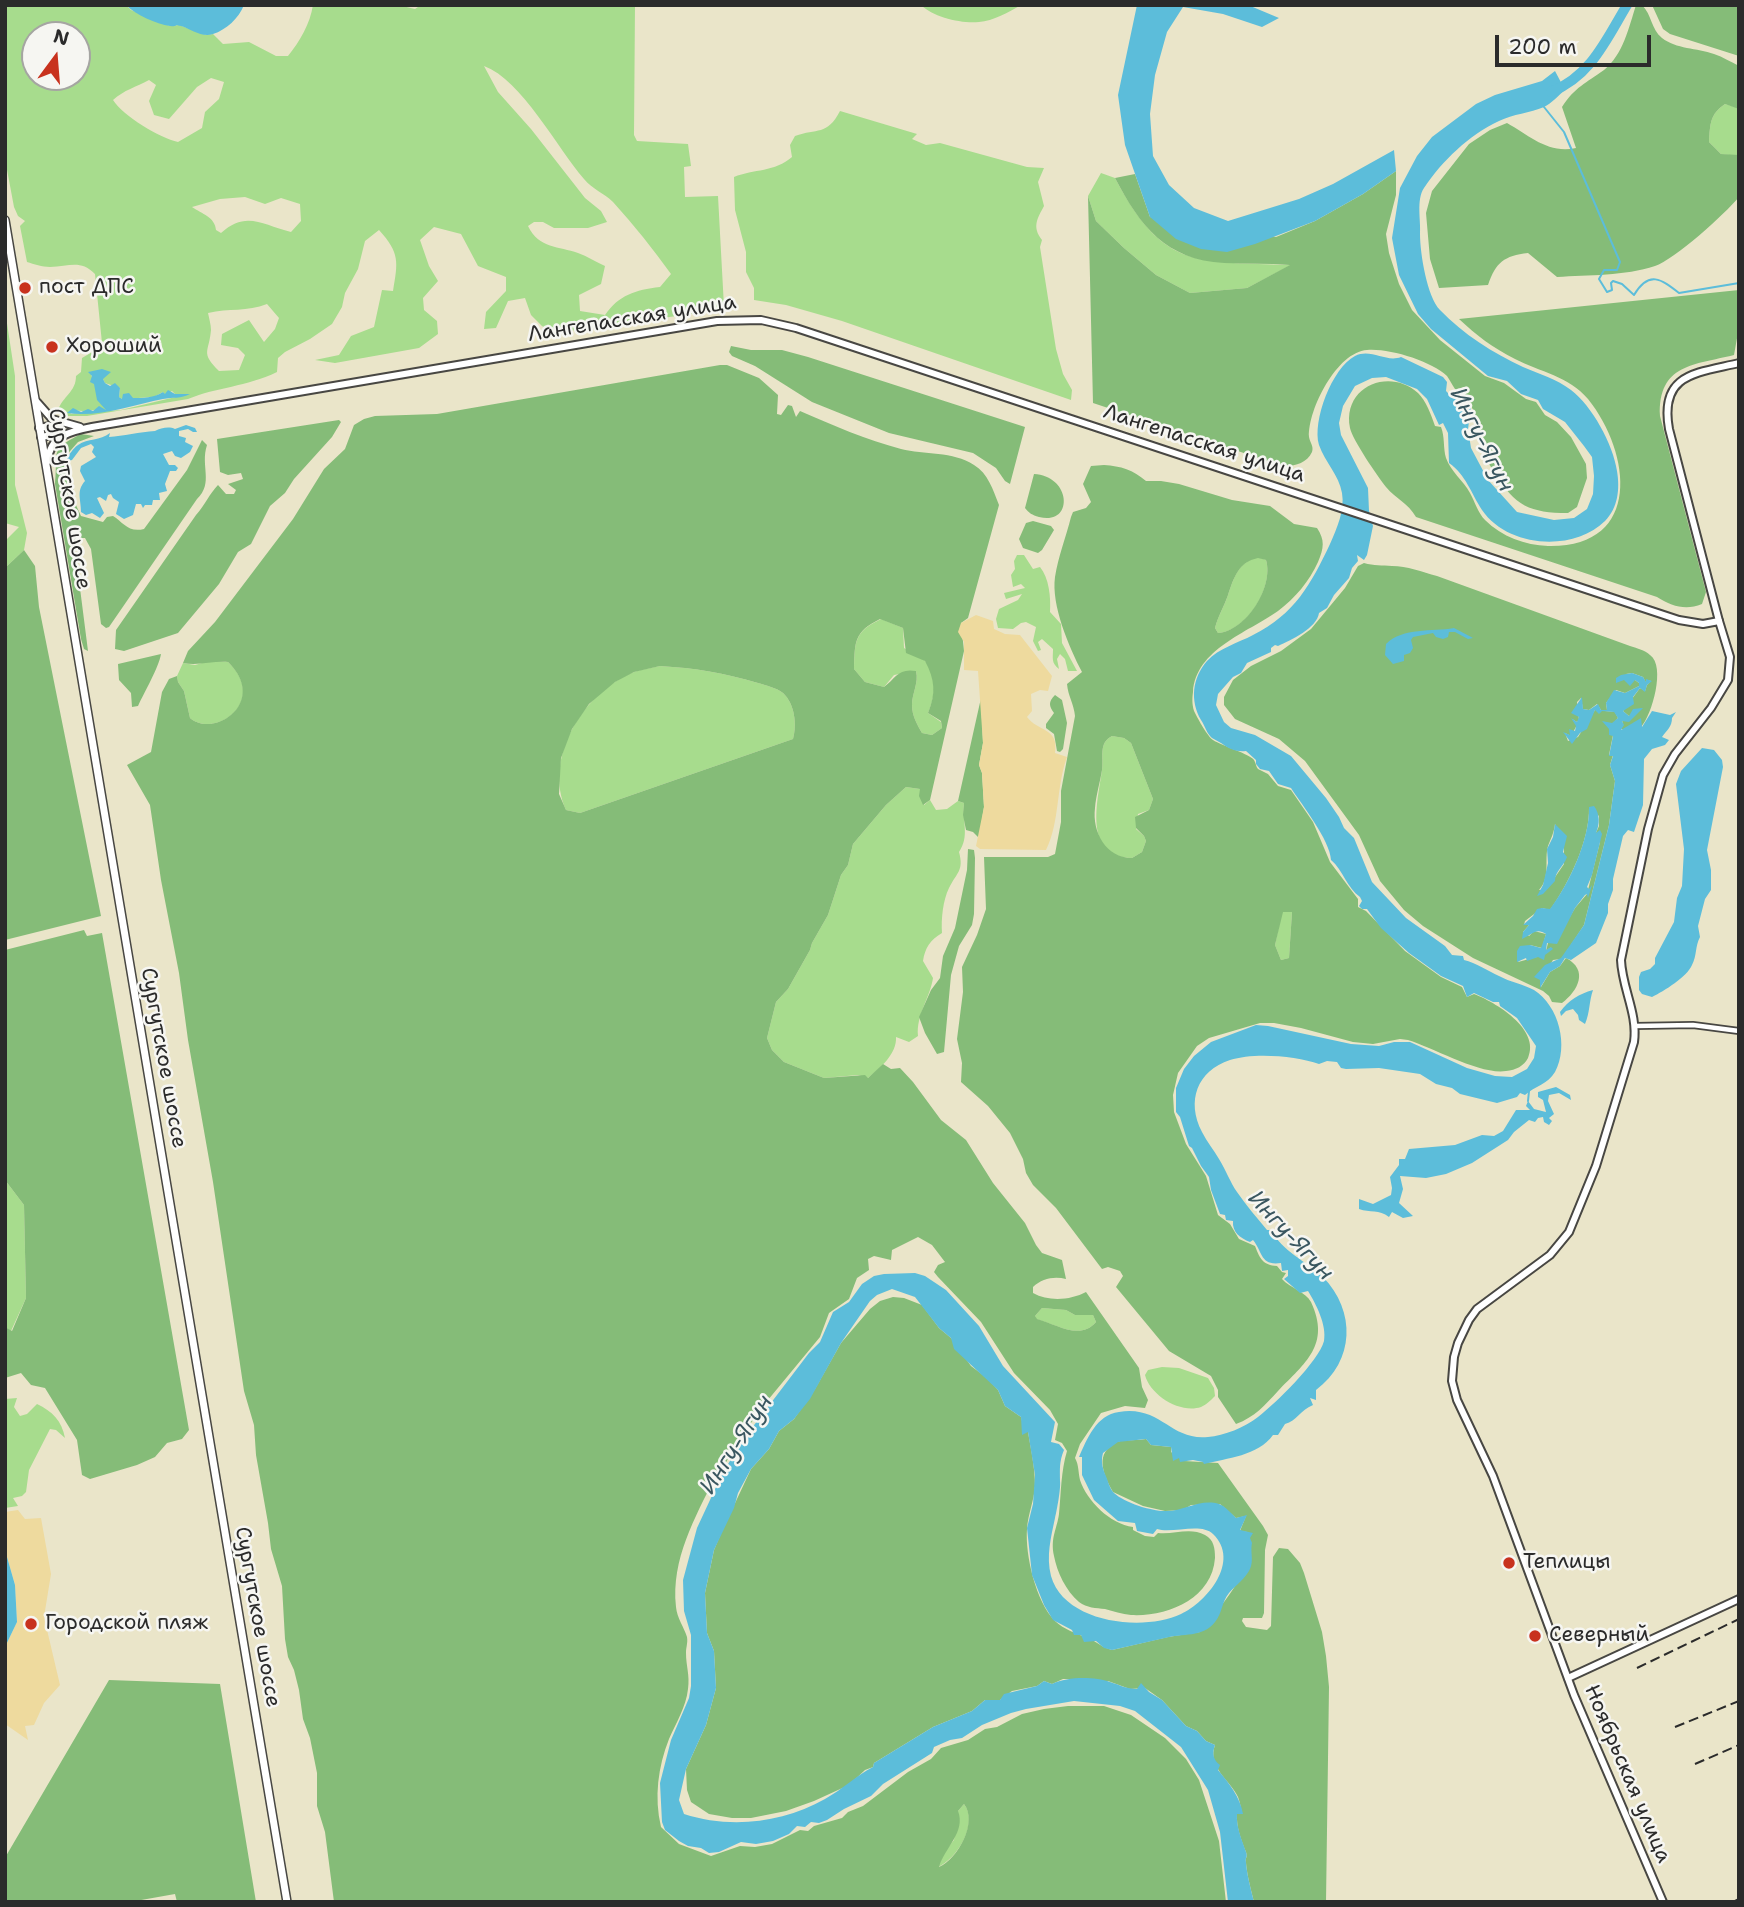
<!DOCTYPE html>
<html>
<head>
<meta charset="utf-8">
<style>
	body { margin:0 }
	#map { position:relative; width:1744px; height:1907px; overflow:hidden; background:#eae5c9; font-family:"Shantell Sans",sans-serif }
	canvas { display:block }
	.frame { position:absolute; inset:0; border:7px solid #2b2b2b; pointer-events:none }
	.north { position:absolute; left:21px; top:21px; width:70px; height:70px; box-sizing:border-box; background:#f6f6f2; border:2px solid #a5a5a2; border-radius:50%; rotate:16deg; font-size:19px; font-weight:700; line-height:28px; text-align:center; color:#2b2b2b }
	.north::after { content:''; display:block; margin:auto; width:24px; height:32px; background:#c8321e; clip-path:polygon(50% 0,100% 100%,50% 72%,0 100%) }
	.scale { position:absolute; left:1495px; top:35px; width:156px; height:32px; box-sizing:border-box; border:4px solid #2b2b2b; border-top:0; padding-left:9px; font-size:21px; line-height:24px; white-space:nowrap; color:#2b2b2b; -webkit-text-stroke:5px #f6f6f2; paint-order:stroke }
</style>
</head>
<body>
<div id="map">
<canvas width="1744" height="1907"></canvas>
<div class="frame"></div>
<div class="north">N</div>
<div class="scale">200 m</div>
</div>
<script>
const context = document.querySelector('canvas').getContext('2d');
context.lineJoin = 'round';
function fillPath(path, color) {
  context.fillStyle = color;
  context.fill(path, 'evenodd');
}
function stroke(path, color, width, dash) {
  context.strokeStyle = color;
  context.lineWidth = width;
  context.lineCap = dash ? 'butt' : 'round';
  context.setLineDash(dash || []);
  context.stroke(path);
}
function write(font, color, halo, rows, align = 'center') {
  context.font = font + ' "Shantell Sans",sans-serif';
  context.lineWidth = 5;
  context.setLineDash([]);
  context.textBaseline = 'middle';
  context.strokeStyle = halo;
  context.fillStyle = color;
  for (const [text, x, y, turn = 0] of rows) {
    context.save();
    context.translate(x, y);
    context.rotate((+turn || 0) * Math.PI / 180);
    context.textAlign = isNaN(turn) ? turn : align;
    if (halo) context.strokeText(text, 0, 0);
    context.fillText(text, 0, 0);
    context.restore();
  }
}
fillPath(new Path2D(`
	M 5,5 L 126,5 L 131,10 L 170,26 L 179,25 L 206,35 L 213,34 L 223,44 L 249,42 L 276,56 L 288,56 C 300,41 310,24 313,5 L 398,5 L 415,9 L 421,5 L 635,5 L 634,135 L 637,141 L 688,144 L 691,166 L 684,167 L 685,197 L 718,196 L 724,307 L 720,310 L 554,333 L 542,326 L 531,315 L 525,298 L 508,301 L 496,328 L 484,329 L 486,312 L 506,291 L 506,277 L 478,266 L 461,234 L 434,227 L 420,240 L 429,266 L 438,281 L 423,298 L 424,310 L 437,321 L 438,334 L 419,348 L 335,363 L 315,360 L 339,355 L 351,336 L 374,327 L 382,290 L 393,291 C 398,262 400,253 379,230 L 365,241 L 358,269 L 345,293 L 342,307 L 332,324 L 310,339 L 285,352 L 278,358 L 277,372 C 246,387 217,387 188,399 L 87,416 L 65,416 L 58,410 C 63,396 76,392 76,376 L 81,372 L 82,358 L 99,348 L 102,343 L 95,274 C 80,259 69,267 50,267 C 42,267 34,264 27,262 L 20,226 L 25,221 L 18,216 L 14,207 L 5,159 ZM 35,35 L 77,35 L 77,77 L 35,77 ZM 484,66 C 522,80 557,148 584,179 C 592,189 604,193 613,202 C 634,225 653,249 671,274 L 660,287 C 635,290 619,295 605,315 L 580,311 L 579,295 L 601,284 L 605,266 C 596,262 587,256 578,253 C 559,246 539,249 528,226 L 534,222 L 543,222 L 554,228 L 588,228 L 607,222 L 601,211 L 585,198 L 531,129 L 498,92 ZM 211,78 L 224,82 L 219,99 L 205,112 L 202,128 L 178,142 C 160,138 123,116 113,100 C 124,90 136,87 149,80 L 156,85 L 149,101 L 154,115 L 169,119 L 197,87 ZM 245,197 L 265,204 L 281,198 L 300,204 L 301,221 L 291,232 C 263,225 246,210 221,233 L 216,230 C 215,217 202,214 192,207 L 220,199 ZM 267,304 L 279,318 L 275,329 L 264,342 L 249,320 L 222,334 L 221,345 L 238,348 L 245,355 L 239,370 L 219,371 C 200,352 209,353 211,330 C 211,325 209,318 208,313 C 229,308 247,312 267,304 ZM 99,371 L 105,383 L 120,388 L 119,397 L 122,399 L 154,397 L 163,392 L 165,395 L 172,391 L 175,394 L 188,394 L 121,410 L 70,414 L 75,410 C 86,413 95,408 106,410 L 90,372 Z
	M 921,5 L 1021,5 C 1009,12 993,21 979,22 C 962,24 933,17 921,5 Z
	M 1725,104 L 1739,108 L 1739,155 L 1737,156 L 1721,154 L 1709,142 C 1710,124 1710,114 1725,104 Z
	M 840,111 L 917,134 L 912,139 L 926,145 L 940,143 L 1027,167 L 1044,168 L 1038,182 L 1044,206 C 1037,219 1032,227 1042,240 L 1040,247 L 1056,349 L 1063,374 L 1072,390 L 1071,400 L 842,321 L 786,305 L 754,300 L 754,288 L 746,272 L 746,252 L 735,210 L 734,177 C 754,169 775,172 792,157 L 790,145 L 795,136 C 817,128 827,136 840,111 Z
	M 1101,173 L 1115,178 C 1164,271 1196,261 1291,265 L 1247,288 L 1190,293 L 1156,275 L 1124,248 L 1096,221 L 1088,196 Z
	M 5,310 L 15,376 L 15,485 L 27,533 L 24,550 L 5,568 L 5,541 L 19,527 L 5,523 Z
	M 1017,555 L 1024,555 L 1033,569 L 1040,567 C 1049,578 1051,597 1050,612 L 1061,624 L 1062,643 L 1077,671 L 1068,671 L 1065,659 L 1060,654 L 1057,659 L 1059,669 C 1051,663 1053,658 1053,649 L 1042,639 L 1038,642 L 1041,650 L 1038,651 L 1033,641 L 1036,627 L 1026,622 L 1021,623 L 1013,629 L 998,628 L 996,619 L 999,609 L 1018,600 L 1022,594 L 1006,599 L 1004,593 L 1025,588 L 1021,584 L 1013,587 L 1011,575 L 1015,569 L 1014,561 Z
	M 1258,557 L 1266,560 C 1274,587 1247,631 1218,633 L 1215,628 C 1218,616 1224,607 1228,595 C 1234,578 1238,562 1258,557 Z
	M 881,619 L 903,628 L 904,648 C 910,652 919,655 924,660 C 939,673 935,697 928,713 L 941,722 L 942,728 L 932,735 L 922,733 C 917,724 912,716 912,705 C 912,693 919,683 916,671 L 894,675 L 884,687 L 865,682 L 854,669 C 855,641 854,632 881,619 Z
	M 209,661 L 228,662 C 270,702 214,739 190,718 L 184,691 L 178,682 L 177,676 L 183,663 L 195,665 Z
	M 660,666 C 694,668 725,673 758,683 C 765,685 777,688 783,693 C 795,704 797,725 793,739 L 580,813 L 566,810 C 543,758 583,692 634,672 C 642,669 652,668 660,666 Z
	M 1112,736 L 1124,738 L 1131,743 L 1153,799 L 1149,810 L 1138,814 L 1136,829 L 1144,836 L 1146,841 L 1142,852 L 1132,858 C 1082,857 1098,800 1102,770 C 1104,758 1098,743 1112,736 Z
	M 906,787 L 920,789 L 924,805 L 930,800 L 936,810 L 947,809 L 958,801 L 964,803 C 962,821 970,836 959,852 C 964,871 957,872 949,888 C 943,900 941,919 942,933 C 930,940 925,948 923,961 L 933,978 C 930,998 916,1015 918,1036 L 909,1042 L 896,1037 C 897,1054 880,1068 868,1078 L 858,1075 L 824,1078 L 784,1062 L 772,1050 L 767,1038 L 776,1002 L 788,989 L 810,950 L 812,943 L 828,915 L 841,875 L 848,865 L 853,844 L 886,805 Z
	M 1282,912 L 1292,912 L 1289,958 L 1281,960 L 1275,945 Z
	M 5,1180 L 24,1205 L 26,1298 L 11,1331 L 5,1327 Z
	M 1042,1308 L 1066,1310 L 1075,1315 L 1093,1315 L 1096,1322 C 1080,1341 1056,1324 1036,1319 L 1035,1316 Z
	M 1162,1367 L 1179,1368 L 1208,1378 L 1214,1388 L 1215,1396 C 1211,1400 1206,1405 1201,1407 C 1180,1414 1150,1395 1145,1375 L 1148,1370 Z
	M 17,1398 L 14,1407 L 20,1416 L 27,1414 L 37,1404 C 52,1411 62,1421 65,1438 L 56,1430 L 50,1429 L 29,1470 L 26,1492 L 22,1496 L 13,1498 L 18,1506 L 5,1508 L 5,1399 Z
	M 964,1804 C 979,1823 957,1859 938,1867 L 945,1851 L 954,1840 L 958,1811 Z`), '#a7dc8d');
fillPath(new Path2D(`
	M 1636,5 L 1642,5 C 1652,15 1651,29 1662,38 C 1676,49 1697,48 1714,54 C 1723,57 1731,62 1739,66 L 1739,109 L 1725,104 C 1710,114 1710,124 1709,142 L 1721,154 L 1739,155 L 1739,197 C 1725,214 1674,260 1655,266 C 1625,276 1588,275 1557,277 L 1528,253 C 1504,256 1496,262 1488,285 L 1439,288 L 1430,259 L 1426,213 L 1432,191 L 1469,144 L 1490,130 L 1507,123 C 1530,136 1548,154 1576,148 L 1562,107 C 1575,87 1586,83 1604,70 C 1623,55 1629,27 1636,5 Z
	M 1652,5 L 1739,5 L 1739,56 L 1670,34 L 1663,29 Z
	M 1396,171 L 1396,195 L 1386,234 L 1389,253 L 1399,284 L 1412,310 L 1440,340 L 1485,376 L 1504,383 L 1526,399 L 1536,402 L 1545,415 L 1557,422 L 1571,437 L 1586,464 L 1587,478 L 1577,507 L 1568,513 C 1530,513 1515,506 1495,473 C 1490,466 1485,458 1482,450 C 1478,435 1478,417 1470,404 C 1467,397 1460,394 1455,389 C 1452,385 1450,380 1447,376 C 1431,361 1389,348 1367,350 C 1337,352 1308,409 1309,437 C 1310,443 1314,446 1312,452 C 1307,463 1296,465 1286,467 L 1093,403 L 1088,196 L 1096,221 L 1124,248 L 1156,275 L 1190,293 L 1247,288 L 1290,265 C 1268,263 1246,264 1224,263 C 1166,260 1140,226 1115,178 L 1135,174 L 1150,217 L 1276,237 L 1315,221 L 1363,194 Z
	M 1739,290 L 1739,327 L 1734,355 C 1694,365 1658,364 1660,416 L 1706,592 L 1702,604 C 1685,611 1672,606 1657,597 L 1416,517 C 1408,503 1396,499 1386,487 C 1378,477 1352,439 1350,428 C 1342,386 1390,367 1418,393 C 1426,401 1431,414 1435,426 L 1441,427 C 1445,437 1443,448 1446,458 C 1451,472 1463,480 1470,493 C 1475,502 1478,513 1485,520 C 1502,537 1525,545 1548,546 C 1642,548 1632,454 1588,399 C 1569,376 1540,372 1515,359 C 1493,348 1476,335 1459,319 Z
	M 731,346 L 751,350 L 782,350 L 808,357 L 1025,427 L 1010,484 L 1005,481 L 996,468 L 973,453 L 889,433 L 812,402 L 755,366 L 732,356 L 729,352 Z
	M 720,365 L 727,365 L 759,378 L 778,395 L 777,414 L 781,415 L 788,405 L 792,406 L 796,417 L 800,411 C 832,425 867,440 901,449 C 924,455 953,451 974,465 C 988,473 993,490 999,505 L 968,618 L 961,623 L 964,651 L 930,800 L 923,805 L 919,796 L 920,789 L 906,787 L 886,805 L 853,844 L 848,865 L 841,875 L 828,915 L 812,943 L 810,950 L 788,989 L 776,1002 L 767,1038 L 772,1050 L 784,1062 L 824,1078 L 865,1075 L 868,1078 L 883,1064 L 891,1069 L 900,1068 L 913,1082 L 941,1120 L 966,1140 L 993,1183 L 1025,1223 L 1036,1245 L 1042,1253 L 1062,1260 L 1066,1279 C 1055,1276 1042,1278 1033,1287 L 1033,1293 C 1049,1302 1071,1300 1086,1292 L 1139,1368 L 1142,1387 L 1148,1400 L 1145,1408 L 1125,1406 L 1101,1413 L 1080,1444 L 1075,1458 C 1079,1465 1078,1472 1080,1480 C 1087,1501 1110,1524 1133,1527 L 1133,1530 L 1145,1536 L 1154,1537 L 1158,1533 C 1173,1535 1190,1527 1205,1535 C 1214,1540 1215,1548 1215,1558 C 1212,1599 1167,1617 1131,1615 C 1122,1614 1113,1611 1105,1609 C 1096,1608 1087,1608 1079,1602 C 1066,1591 1057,1572 1054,1556 C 1050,1538 1057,1529 1059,1514 C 1061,1492 1061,1471 1067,1451 L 1062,1443 L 1055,1440 L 1058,1424 L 1050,1410 L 1014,1373 L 981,1322 L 938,1277 L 934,1272 L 938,1265 L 945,1262 L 932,1245 L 918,1237 L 892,1250 L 891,1260 L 874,1256 L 868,1259 L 869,1270 L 857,1278 L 849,1299 L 829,1313 L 820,1337 L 763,1406 L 734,1447 L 719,1476 L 715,1477 C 695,1518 671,1559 676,1607 C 677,1618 684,1627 687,1637 C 688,1643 686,1647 686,1653 C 686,1666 690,1675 688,1689 C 686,1707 676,1723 669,1739 C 658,1767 654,1797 661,1827 L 679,1844 L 711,1856 L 740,1846 L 755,1847 L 772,1844 L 800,1830 L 808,1831 L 814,1826 L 842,1818 L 848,1812 L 863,1806 L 908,1772 L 931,1759 L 941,1748 L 968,1740 L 985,1729 L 997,1727 L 1022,1714 L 1044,1709 L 1068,1706 L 1104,1706 L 1131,1715 L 1165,1738 L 1186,1759 L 1199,1780 L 1219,1841 L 1226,1902 L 334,1902 L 325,1832 L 317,1806 L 317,1773 L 310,1738 L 303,1719 L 299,1690 L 294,1670 L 288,1657 L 285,1639 L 282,1586 L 271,1549 L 268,1523 L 256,1455 L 254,1425 L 244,1391 L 213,1182 L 188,1040 L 179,973 L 161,880 L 150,805 L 127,765 L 151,752 L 162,692 L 169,679 L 177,676 L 178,682 L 184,691 L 190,718 C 214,739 269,702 228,662 C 212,661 198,666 183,663 L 188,651 L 215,622 L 293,519 L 324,469 L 345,449 L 354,425 L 364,419 L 375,416 L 437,414 ZM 880,619 L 903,628 L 906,653 L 925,661 C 935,680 936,693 928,713 L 941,721 L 942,728 L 932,735 L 922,733 C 917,724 912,716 912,705 C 912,693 919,683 916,671 C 898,668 896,678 884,687 L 865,682 L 854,669 C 855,641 854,632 880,619 ZM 660,666 C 694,668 725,673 758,683 C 765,685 777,688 783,693 C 795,704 797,725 793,739 L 580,813 L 566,810 L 559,794 L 561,758 L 572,729 L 589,704 L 615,682 L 634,672 ZM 1042,1308 L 1066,1310 L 1075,1315 L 1093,1315 L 1096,1322 C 1080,1341 1056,1324 1037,1319 L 1035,1316 ZM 964,1804 C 978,1822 958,1859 939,1867 C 945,1847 966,1832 958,1811 Z
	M 339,420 L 341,422 L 332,437 L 294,479 L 285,493 L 270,506 L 251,544 L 238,552 L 219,584 L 178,633 L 124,651 L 115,649 L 116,630 L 196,515 C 205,505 210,493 218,485 L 226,494 L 234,494 L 236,490 L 228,484 L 243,479 L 241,473 L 228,475 L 220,472 L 217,439 Z
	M 81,434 L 94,436 L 78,442 L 64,458 L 73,484 L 75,503 L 81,516 L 103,522 L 107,517 L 113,516 C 123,522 128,533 144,529 L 187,470 L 202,440 L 207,445 C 200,466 214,483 197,499 L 109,627 L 106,628 L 101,624 L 91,549 L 85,538 L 77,538 L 75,549 L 88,651 L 84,649 L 81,639 L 55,484 C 59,453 47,451 81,434 Z
	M 1104,465 C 1121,466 1133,470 1146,481 L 1161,481 L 1179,484 L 1232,500 L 1270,506 L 1294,524 L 1317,528 C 1325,540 1324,548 1318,562 C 1309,582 1295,598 1278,611 C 1247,633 1196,649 1193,692 C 1192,699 1192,707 1195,713 C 1198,719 1208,737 1213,740 C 1222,746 1250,754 1254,760 C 1256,763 1256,767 1258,769 L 1268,774 L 1278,786 L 1291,790 L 1313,822 L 1330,862 L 1358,899 L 1358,907 L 1366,911 L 1405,951 L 1441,977 L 1462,987 L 1467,997 L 1474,994 C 1495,1002 1541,1029 1528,1058 C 1524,1066 1516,1070 1506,1071 C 1480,1075 1434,1048 1408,1040 L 1400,1039 L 1373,1044 L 1353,1042 L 1301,1028 L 1274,1023 L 1260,1023 L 1209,1038 L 1197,1046 L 1178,1073 L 1173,1095 L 1174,1112 L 1186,1144 L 1206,1176 L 1218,1215 L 1230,1224 L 1239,1239 L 1255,1246 C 1260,1259 1263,1265 1277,1266 L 1282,1272 L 1286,1273 L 1282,1279 C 1290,1288 1306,1292 1311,1302 C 1331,1345 1305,1363 1278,1391 C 1265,1405 1255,1417 1236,1424 L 1218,1397 L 1218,1390 L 1211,1376 L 1169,1351 L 1116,1287 L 1123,1276 L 1120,1271 L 1108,1267 L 1102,1269 L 1056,1208 L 1033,1185 L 1026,1173 L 1023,1159 L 1010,1133 L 988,1106 L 961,1082 L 962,1063 L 957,1039 L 963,992 L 962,967 L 977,935 L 986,909 L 984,857 L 1048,857 L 1055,854 L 1061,822 L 1061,791 L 1075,716 C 1074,704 1068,696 1067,684 L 1082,672 C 1069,647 1051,605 1055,577 C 1058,557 1066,537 1071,517 L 1073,512 L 1086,508 L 1091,502 L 1083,484 L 1091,466 ZM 1258,558 L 1266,560 C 1274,587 1246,631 1218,633 L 1215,628 C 1218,616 1224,607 1228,595 C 1234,578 1238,562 1258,558 ZM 1112,736 L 1124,738 L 1131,743 L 1153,799 L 1149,810 L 1135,817 L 1136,828 L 1144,836 L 1146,841 L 1142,852 L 1132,858 C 1106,858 1092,832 1095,808 C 1096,795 1100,783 1102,770 C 1104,758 1098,743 1112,736 ZM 1283,912 L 1292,912 L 1289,958 L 1281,960 L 1275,945 Z
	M 1034,474 C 1072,476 1074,526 1039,517 C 1032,515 1029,513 1025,508 Z
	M 1033,521 L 1051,526 L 1054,530 L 1042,550 L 1038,553 L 1023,548 L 1019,539 L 1026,523 Z
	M 24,550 L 35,566 L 39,607 L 101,916 L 5,940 L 5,568 Z
	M 1364,563 C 1374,566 1382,565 1392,566 C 1407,566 1422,572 1437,576 L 1630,646 C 1636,648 1645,650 1650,655 C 1666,666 1652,715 1641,727 L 1634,724 L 1625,729 L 1621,729 L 1623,725 L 1622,720 L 1642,708 L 1629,716 L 1623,711 L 1640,688 L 1645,691 L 1647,685 L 1651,681 L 1647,680 L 1646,683 L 1643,677 L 1632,673 L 1626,674 L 1625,680 L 1635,680 L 1639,683 L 1639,686 L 1625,693 L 1616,690 L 1606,703 L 1607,710 L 1601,710 L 1597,704 L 1589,710 L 1583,709 L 1581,698 L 1577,702 L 1579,720 L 1577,722 L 1572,719 L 1577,725 L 1571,736 L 1565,733 L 1568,741 L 1578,737 L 1595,710 L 1615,712 L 1618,718 L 1609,729 L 1613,735 L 1609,755 L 1613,755 L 1610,765 L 1615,781 L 1609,825 L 1584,925 L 1565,954 L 1561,959 L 1553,960 L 1540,980 L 1541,987 L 1550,972 L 1560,966 L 1566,958 C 1589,970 1578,991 1562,1003 L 1552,1002 L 1549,996 L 1543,991 L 1473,958 L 1423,926 L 1404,910 L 1380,881 L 1359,835 L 1305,761 L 1279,739 L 1235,719 L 1224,705 L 1224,697 L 1233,680 L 1251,666 L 1281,651 L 1311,629 L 1345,588 L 1358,566 ZM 1589,807 L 1599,816 L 1599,826 L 1595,835 L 1600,842 L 1587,894 L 1575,908 L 1557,939 L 1548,943 L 1546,951 L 1551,947 L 1544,955 L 1518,962 L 1530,945 L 1542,948 L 1546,934 L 1534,931 L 1529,936 L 1523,932 L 1529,925 L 1524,925 L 1525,921 L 1542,908 L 1550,910 C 1569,883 1590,840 1589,807 ZM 1555,824 L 1564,843 L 1564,864 L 1547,889 L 1539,890 C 1551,877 1544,860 1548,846 C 1551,838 1554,833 1555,824 Z
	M 161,654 C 159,667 144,693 138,706 L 132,707 L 131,693 L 119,680 L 118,664 Z
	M 1055,695 L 1062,700 L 1067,723 L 1063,749 L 1060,752 L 1057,751 L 1054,734 L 1046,728 L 1046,724 L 1054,713 C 1049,706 1048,702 1055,695 Z
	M 981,698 L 983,743 L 979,765 L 982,773 L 984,807 L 979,838 L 973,832 L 966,830 L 963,815 L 964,803 L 958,801 Z
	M 968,849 L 974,850 L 975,858 L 974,914 L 972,925 L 959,946 L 951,975 L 944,1052 L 937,1054 L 925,1033 L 919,1017 L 931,990 L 940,978 L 943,956 L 955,928 L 967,870 Z
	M 84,930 L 87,936 L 102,933 L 189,1430 L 182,1439 L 167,1443 L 155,1457 L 137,1465 L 90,1479 L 82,1475 L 77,1440 L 45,1388 L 31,1385 L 21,1373 L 5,1378 L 5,1327 L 12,1331 L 26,1298 L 24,1205 L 5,1180 L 5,950 Z
	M 893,1297 L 904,1298 L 922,1305 L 939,1328 L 951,1338 L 971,1366 L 987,1378 L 998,1390 L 1005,1406 L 1021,1417 L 1025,1432 L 1028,1432 C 1031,1450 1035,1467 1035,1486 C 1034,1501 1028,1514 1027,1529 C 1025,1555 1036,1602 1055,1621 C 1063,1629 1077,1634 1088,1638 C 1097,1642 1103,1648 1112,1650 L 1168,1637 L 1200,1632 C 1219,1608 1260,1565 1247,1532 L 1240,1531 L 1246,1516 L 1236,1518 L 1220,1504 L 1191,1505 L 1183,1510 L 1165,1511 L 1143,1506 L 1113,1492 C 1103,1474 1094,1453 1117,1442 C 1126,1439 1137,1441 1146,1439 L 1151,1445 L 1171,1447 L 1171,1452 L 1184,1461 L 1218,1463 L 1263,1526 L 1268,1535 L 1265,1550 L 1264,1613 L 1262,1618 L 1243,1618 L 1242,1621 L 1246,1627 L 1267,1630 L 1271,1626 L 1273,1557 L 1279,1548 L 1288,1549 L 1300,1563 L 1304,1573 L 1322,1632 L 1326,1656 L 1329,1687 L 1326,1902 L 1254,1902 C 1251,1890 1247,1875 1246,1863 C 1245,1855 1248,1860 1246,1852 C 1241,1840 1236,1826 1237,1814 L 1242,1814 C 1241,1809 1240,1802 1238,1797 C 1230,1780 1207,1767 1215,1745 L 1206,1741 L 1197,1731 L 1186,1726 L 1162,1700 L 1145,1688 L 1130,1689 L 1108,1681 L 1103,1682 L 1092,1679 L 1063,1679 L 1052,1684 L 1044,1681 L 1037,1686 L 1012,1691 L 1000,1700 L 985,1700 L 972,1711 L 933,1727 L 874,1763 L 873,1767 L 865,1770 L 849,1785 L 814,1801 L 786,1811 L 751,1818 L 732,1818 L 709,1814 L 691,1802 L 687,1790 L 686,1769 L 706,1725 L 716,1688 L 714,1651 L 707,1633 L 705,1593 L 714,1550 L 722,1531 L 751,1469 L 769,1449 L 779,1431 L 794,1419 L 815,1389 L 841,1343 L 870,1309 L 880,1301 Z
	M 109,1680 L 220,1684 L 256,1902 L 177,1902 L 175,1894 L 130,1902 L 5,1902 L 6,1856 Z`), '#85bc78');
fillPath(new Path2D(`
	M 976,615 L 993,621 L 994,629 L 1005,634 L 1020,635 L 1052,676 L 1048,691 L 1040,690 L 1031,694 L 1032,711 L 1027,717 C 1038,732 1059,727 1055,753 L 1067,757 C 1056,787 1060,822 1046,850 L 980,849 L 976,846 L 984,807 L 982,773 L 979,765 L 983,743 L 978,671 L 964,670 L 964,642 L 958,632 L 961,623 Z
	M 18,1510 L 25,1519 L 41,1518 L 51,1574 L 44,1617 L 60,1685 L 44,1703 L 34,1725 L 25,1726 L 28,1740 L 5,1724 L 5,1647 L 17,1622 L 15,1585 L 5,1550 L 5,1512 Z`), '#eeda9e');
fillPath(new Path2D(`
	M 126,5 L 244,5 C 239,18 226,30 213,34 C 202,38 191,29 181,26 C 172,24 180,27 170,26 C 156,24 136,15 126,5 Z
	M 1137,5 L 1248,5 L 1279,18 L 1262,27 L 1223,14 L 1183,7 L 1167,32 L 1155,75 L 1150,114 L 1153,156 L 1169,185 L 1194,208 L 1228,221 L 1299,199 L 1333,184 L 1394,150 L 1396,171 L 1363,194 L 1315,221 L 1255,244 L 1227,252 L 1201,249 L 1176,239 L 1150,217 L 1125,145 L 1118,95 Z
	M 1555,71 L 1565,90 C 1559,95 1551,104 1544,107 C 1530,113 1513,114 1499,121 C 1469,135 1442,161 1424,188 C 1416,200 1421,220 1420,234 C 1420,253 1427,297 1440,310 C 1463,334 1493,353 1523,367 C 1539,374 1557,379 1571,390 C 1592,406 1613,444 1617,471 C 1620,489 1618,508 1605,521 C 1574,552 1508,548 1482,510 C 1471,493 1466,475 1449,463 L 1448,433 L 1443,423 L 1439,425 L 1427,399 L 1417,389 L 1386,377 L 1372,378 L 1355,386 L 1343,406 L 1339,423 L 1341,435 L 1368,488 L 1369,511 L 1373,526 L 1367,555 L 1364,560 L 1357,555 L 1358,561 L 1352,568 L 1349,578 L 1334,595 L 1327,608 L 1319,613 C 1317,628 1291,640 1278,646 L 1275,645 L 1271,648 L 1271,652 L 1247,663 L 1241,673 L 1233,677 L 1218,694 L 1216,705 L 1224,722 L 1231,728 L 1255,735 L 1291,756 L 1326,798 L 1339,817 L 1344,828 L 1354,838 L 1372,882 L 1406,918 L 1445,946 L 1452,955 L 1463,956 L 1464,960 C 1476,963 1488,971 1499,976 C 1510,982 1523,984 1534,990 C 1559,1006 1569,1046 1555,1072 C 1548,1084 1535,1086 1525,1095 L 1520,1093 L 1517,1097 L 1497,1103 L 1460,1094 L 1452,1088 L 1436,1084 L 1420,1074 L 1379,1068 L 1346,1069 L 1341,1068 L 1337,1062 L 1327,1061 L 1319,1064 C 1297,1056 1254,1052 1230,1060 C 1197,1071 1186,1101 1202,1132 C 1207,1142 1214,1150 1219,1159 C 1226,1170 1230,1182 1237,1192 C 1246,1205 1257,1218 1267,1230 L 1271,1230 C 1282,1251 1306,1261 1323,1277 C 1356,1311 1355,1361 1316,1390 L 1316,1400 L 1310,1398 L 1313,1405 C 1300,1410 1297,1421 1285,1424 L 1278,1435 L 1273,1435 C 1258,1456 1227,1458 1204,1464 L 1203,1462 L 1193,1460 L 1180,1462 L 1179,1458 L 1173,1461 L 1171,1447 L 1151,1445 L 1146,1439 L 1118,1442 L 1103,1453 C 1101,1461 1102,1466 1105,1474 C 1108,1480 1109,1488 1114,1493 C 1125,1503 1151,1511 1165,1511 C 1183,1512 1200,1498 1219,1504 C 1225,1506 1231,1513 1236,1518 L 1247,1515 L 1240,1530 L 1253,1533 L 1250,1538 L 1252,1543 C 1250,1552 1254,1560 1250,1569 C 1246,1578 1235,1586 1229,1593 C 1222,1601 1222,1614 1215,1622 C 1203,1638 1182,1633 1165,1638 C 1147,1642 1130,1646 1112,1650 L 1104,1648 L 1096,1641 L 1084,1642 L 1081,1635 L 1074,1635 L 1072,1630 L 1053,1620 L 1044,1605 L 1032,1575 L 1027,1528 L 1033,1504 L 1035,1475 L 1028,1432 L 1022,1435 L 1021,1417 L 1005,1406 L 998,1390 L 954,1349 L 951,1338 L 939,1328 L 915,1297 L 892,1289 L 877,1295 L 870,1301 L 841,1343 L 810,1399 L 794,1419 L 779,1431 L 769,1449 L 751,1469 L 738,1493 L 734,1508 L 714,1550 L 705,1593 L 707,1633 L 714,1651 L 716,1688 L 706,1725 L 686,1769 L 679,1800 L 684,1814 C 730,1829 783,1823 825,1799 C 843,1789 857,1775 873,1767 L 874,1763 L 933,1727 L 972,1711 L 985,1700 L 1000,1700 L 1004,1694 L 1037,1686 L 1044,1681 L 1052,1684 C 1069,1676 1095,1677 1110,1682 C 1120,1685 1126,1689 1137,1689 L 1141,1683 L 1149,1692 L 1162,1700 L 1186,1726 L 1197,1731 L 1206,1741 L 1215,1745 C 1212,1753 1213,1760 1220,1765 L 1218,1770 C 1229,1783 1240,1797 1243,1814 L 1237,1814 C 1236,1827 1242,1840 1246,1852 C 1248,1859 1245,1855 1246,1863 C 1247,1875 1251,1890 1254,1902 L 1228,1902 L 1220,1832 L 1208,1790 L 1181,1747 L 1135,1711 L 1120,1706 L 1074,1701 L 1026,1709 L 1011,1713 L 982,1725 L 962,1738 L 950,1740 L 934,1747 L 932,1753 L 883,1784 L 871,1796 L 844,1809 L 827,1820 L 819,1823 L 811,1822 L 805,1827 L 797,1826 L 789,1834 L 773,1841 L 756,1844 L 741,1842 L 719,1852 L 709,1853 L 701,1848 L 688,1846 L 679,1841 L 665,1830 L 662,1822 L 660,1783 L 671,1740 L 689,1698 L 691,1686 L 691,1635 L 684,1611 L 683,1580 L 697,1528 L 723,1472 L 745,1437 L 809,1353 L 820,1342 L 833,1312 L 849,1302 L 862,1284 L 874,1276 L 884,1274 L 915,1273 L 925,1276 L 946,1290 L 979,1326 L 1003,1366 L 1055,1422 L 1051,1442 L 1059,1444 L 1064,1450 C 1059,1462 1060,1469 1060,1481 C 1061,1488 1057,1510 1055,1518 C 1051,1537 1046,1556 1051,1576 C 1064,1623 1143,1632 1181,1614 C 1207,1602 1241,1561 1213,1534 C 1201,1522 1172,1534 1157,1529 L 1153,1534 L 1137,1531 L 1135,1523 L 1118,1521 L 1094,1500 L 1082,1475 L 1082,1457 L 1079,1457 C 1087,1439 1096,1415 1119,1412 C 1161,1405 1170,1441 1208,1437 C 1224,1436 1245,1427 1258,1417 C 1275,1404 1319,1361 1324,1341 C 1327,1325 1316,1304 1308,1291 L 1300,1293 L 1284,1279 L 1288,1276 L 1288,1270 L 1282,1271 L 1281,1263 C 1260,1266 1263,1252 1253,1240 L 1250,1242 C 1240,1238 1232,1232 1233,1221 L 1226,1220 L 1225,1215 L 1220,1214 L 1211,1190 L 1209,1177 L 1201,1166 L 1192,1148 L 1189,1146 L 1180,1117 L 1176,1112 L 1176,1088 L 1184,1069 L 1194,1056 L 1211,1042 L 1256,1025 L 1268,1026 L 1351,1044 L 1379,1046 L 1394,1042 L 1410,1042 L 1467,1068 L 1495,1076 L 1512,1077 L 1527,1069 L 1534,1058 L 1536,1046 L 1517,1018 L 1500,1006 L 1499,1002 L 1493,1002 L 1474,993 L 1467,997 L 1463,986 L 1441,976 L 1409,953 L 1381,928 L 1367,909 L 1362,909 L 1359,906 L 1362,901 L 1360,897 C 1347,888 1343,870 1331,860 C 1330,840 1302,805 1291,788 L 1278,784 L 1269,771 L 1260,769 L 1256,764 L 1256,760 L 1246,751 C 1236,752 1229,749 1221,743 C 1218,741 1215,740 1212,738 C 1207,734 1205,726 1201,720 C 1190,701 1192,678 1207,661 C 1219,648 1238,643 1253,635 C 1295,614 1311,584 1330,544 C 1337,528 1345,510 1342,493 C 1339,475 1325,462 1319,445 C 1312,421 1332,368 1355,356 C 1371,348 1386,363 1401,357 L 1443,377 L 1447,382 L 1446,391 L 1453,398 L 1471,407 L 1468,429 L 1471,448 L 1488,480 L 1517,512 L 1554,520 L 1574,518 L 1587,509 L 1593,494 L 1594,476 L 1592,457 L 1584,446 L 1565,422 L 1543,409 L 1538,400 L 1521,394 L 1507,381 L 1488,376 L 1431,329 L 1418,314 L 1399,275 L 1392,238 L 1400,188 L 1417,156 L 1432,137 L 1476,104 L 1495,95 L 1542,81 Z
	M 102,369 L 111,372 L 103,379 L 105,383 L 110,386 L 115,383 L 120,388 L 119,397 L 122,399 L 123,394 L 129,393 L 133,398 C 143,398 154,398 163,392 L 165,394 L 168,390 L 175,394 L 190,394 C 181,399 173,397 163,399 C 133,405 97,418 67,413 L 73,408 L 81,412 L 88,409 L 93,411 L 99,406 L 106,410 L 97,400 L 94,384 L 90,382 L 92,376 L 88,372 Z
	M 186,425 L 195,428 L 197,432 L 193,432 L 188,429 L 179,431 L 179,436 L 186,438 L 185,442 L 193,446 L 190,452 L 181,458 L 175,456 L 172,451 L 163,454 L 169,465 L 175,465 L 178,468 L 176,471 L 170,471 L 165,484 L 167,491 L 159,493 L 160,500 L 153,500 L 152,505 L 145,505 L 143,508 L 141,504 L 136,504 L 133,515 L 124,519 L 116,514 L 119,502 L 113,498 L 111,494 L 108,495 L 106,501 L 100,497 L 97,498 L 104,513 L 100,518 L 92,513 L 86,515 L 81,512 C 81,499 76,491 85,481 L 80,471 L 81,466 L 96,457 L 92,452 L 94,447 L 91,444 L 81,448 L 72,460 L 68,461 L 66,457 C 71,454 72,449 78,445 C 88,438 100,441 110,433 L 109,437 C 123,436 140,432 155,431 C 161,428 169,426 175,429 Z
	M 1454,628 L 1473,638 L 1468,639 L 1455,632 L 1449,632 L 1448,637 L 1443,639 L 1436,637 L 1433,633 L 1413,637 L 1411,640 L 1413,648 L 1410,653 L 1404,655 L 1404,661 L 1393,664 L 1385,655 L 1386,644 C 1403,627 1432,632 1454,628 Z
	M 1632,673 L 1643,677 L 1646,682 L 1646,679 L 1652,681 L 1647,685 L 1645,692 L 1640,688 L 1633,697 L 1634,704 L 1623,711 L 1629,716 L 1633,709 L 1643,708 L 1629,722 L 1622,721 L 1624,725 L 1621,730 L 1641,718 L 1642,727 L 1652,711 L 1670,715 L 1676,712 L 1672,718 C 1672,727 1667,730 1662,737 L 1669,740 L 1665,745 L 1652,749 L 1644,759 L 1643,805 L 1634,832 L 1628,830 L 1623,836 L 1613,879 L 1613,890 L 1608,904 L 1608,913 L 1596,943 L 1571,960 L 1565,958 L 1560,966 L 1550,972 L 1540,988 L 1540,980 L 1534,977 L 1545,965 L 1561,958 L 1584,925 L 1609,825 L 1615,781 L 1610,765 L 1613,756 L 1609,756 L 1613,736 L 1609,735 L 1609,729 L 1602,721 L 1612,723 L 1618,718 L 1614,712 L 1602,711 L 1599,714 L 1595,710 L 1587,729 L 1580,733 L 1572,744 L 1563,732 L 1570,735 L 1569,729 L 1575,731 L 1576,726 L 1571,718 L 1577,722 L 1579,717 L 1571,713 L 1582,697 L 1583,709 L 1589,710 L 1598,704 L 1601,710 L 1607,710 L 1606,703 L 1614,690 L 1625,693 L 1639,686 L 1639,683 L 1635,680 L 1630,686 L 1624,680 L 1616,683 L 1616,678 L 1621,675 Z
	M 1702,748 L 1714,750 L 1722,760 L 1723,767 L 1707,850 L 1711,870 L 1711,890 L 1705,899 L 1698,926 L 1700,937 C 1695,946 1697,956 1692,965 C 1687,977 1664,991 1652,997 L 1642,994 L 1639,990 L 1639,977 L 1641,972 L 1650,969 L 1655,964 L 1655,958 L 1674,922 L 1677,898 L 1682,886 L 1684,849 L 1676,784 L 1681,771 Z
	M 1594,806 C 1600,814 1600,824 1596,833 L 1600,830 L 1602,834 L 1592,875 L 1587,887 L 1589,889 L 1592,885 L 1588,898 L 1587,894 L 1585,895 L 1575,908 L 1557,944 L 1547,943 L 1546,950 L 1551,947 L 1553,949 L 1545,955 L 1544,960 L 1538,957 L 1527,961 L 1526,958 L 1517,962 L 1517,951 L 1520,946 L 1530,945 L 1541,948 L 1546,934 C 1536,927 1532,935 1522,939 L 1523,932 L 1529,925 L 1523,925 L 1533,916 L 1537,909 L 1542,908 L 1550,909 C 1569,884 1590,839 1589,807 Z
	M 1555,824 L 1567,836 L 1563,852 L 1567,857 C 1564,866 1555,871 1555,881 L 1543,894 L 1537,896 L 1543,885 L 1548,863 L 1547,849 L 1553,837 Z
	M 1593,990 C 1589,1001 1590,1013 1585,1024 L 1579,1020 L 1578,1015 L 1573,1009 L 1566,1011 L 1561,1016 L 1560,1012 C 1569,1000 1579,994 1593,990 Z
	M 1556,1087 L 1570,1095 L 1571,1100 L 1559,1093 L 1549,1095 L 1548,1101 L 1554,1114 L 1549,1118 L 1552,1121 L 1549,1125 L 1544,1122 L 1543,1117 L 1538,1118 L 1535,1122 L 1529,1120 L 1514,1132 L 1508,1140 L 1472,1163 L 1446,1174 L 1426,1178 L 1400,1176 L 1403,1189 L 1399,1203 L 1413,1216 L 1403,1218 L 1392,1212 L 1389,1217 C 1379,1209 1370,1213 1359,1209 L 1359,1199 L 1373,1204 L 1391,1195 L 1392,1188 L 1390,1177 L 1399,1165 L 1399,1159 L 1405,1159 L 1409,1149 L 1455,1145 L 1482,1135 L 1494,1136 L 1503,1131 L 1516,1110 L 1530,1110 L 1526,1106 L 1528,1101 L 1534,1109 L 1546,1112 L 1543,1100 L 1538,1097 L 1538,1092 Z
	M 5,1550 L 15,1585 L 17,1622 L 5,1647 Z`), '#5cbdda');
stroke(new Path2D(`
	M 1544,107 L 1564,132 L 1620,262 L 1617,270 L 1604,270 L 1599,279 L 1607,292 L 1612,290 L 1611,283 L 1613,281 L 1622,284 L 1634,295 C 1649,270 1661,279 1679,293 L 1739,283
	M 1528,1101 L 1529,1091`), '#5cbdda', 2);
stroke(new Path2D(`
	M 1551,92 C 1591,76 1606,40 1627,5`), '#5cbdda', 10);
const minor = new Path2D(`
	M 1635,1026 L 1693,1025 L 1739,1031`);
const tertiary = new Path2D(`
	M 1719,621 L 1669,429 C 1659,373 1697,373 1739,363
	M 1568,1678 L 1739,1599`);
const secondary = new Path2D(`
	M 37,402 L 52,419 L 80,427
	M 39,428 L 61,424
	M 41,437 L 63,433
	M 48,461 C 49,436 71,431 92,427 L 717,321 L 761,320 L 796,328 L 1679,620 L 1703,624 L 1719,621 L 1730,657 L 1728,680 L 1711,708 L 1675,754 L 1663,775 L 1648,829 L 1621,960 C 1622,988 1638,1014 1634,1042 L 1596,1166 L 1569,1232 L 1550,1255 L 1477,1309 L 1469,1320 L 1458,1343 L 1454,1357 L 1452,1381 L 1457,1400 L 1493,1476 L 1574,1695 L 1663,1902`);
const primary = new Path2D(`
	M 5,220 L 287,1902`);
stroke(minor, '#484743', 8);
stroke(tertiary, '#484743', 10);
stroke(secondary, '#484743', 10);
stroke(primary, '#484743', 10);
stroke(minor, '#fff', 4.5);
stroke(tertiary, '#fff', 6);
stroke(secondary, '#fff', 6);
stroke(primary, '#fff', 7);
stroke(new Path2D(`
	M 1637,1668 L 1739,1619
	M 1675,1727 L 1739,1701
	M 1695,1764 L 1739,1745
	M 1733,1902 L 1739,1899`), '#2b2b2b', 2, [10, 5]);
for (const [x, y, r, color] of [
	[25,288,7,"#c8321e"],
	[52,347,7,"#c8321e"],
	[1509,1563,7,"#c8321e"],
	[31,1624,7,"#c8321e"],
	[1535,1636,7,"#c8321e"]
]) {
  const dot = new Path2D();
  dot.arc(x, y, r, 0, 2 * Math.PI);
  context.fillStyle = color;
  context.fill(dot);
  stroke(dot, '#f6f6f2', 2.5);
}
write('21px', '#2b2b2b', '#f6f6f2', [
	["пост ДПС",39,288],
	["Хороший",66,347],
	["Теплицы",1523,1563],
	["Городской пляж",45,1624],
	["Северный",1549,1636]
], 'left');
write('21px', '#2b2b2b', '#f6f6f2', [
	["Лангепасская улица",632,319,-9],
	["Лангепасская улица",1204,444,18],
	["Сургутское шоссе",69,499,81],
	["Сургутское шоссе",163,1058,80],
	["Сургутское шоссе",257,1617,80],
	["Ноябрьская улица",1627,1774,67]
]);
write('italic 23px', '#3a5760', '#f6f6f2', [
	["Ингу-Ягун",1481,440,63],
	["Ингу-Ягун",1290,1236,47],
	["Ингу-Ягун",737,1445,-57]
]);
</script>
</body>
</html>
